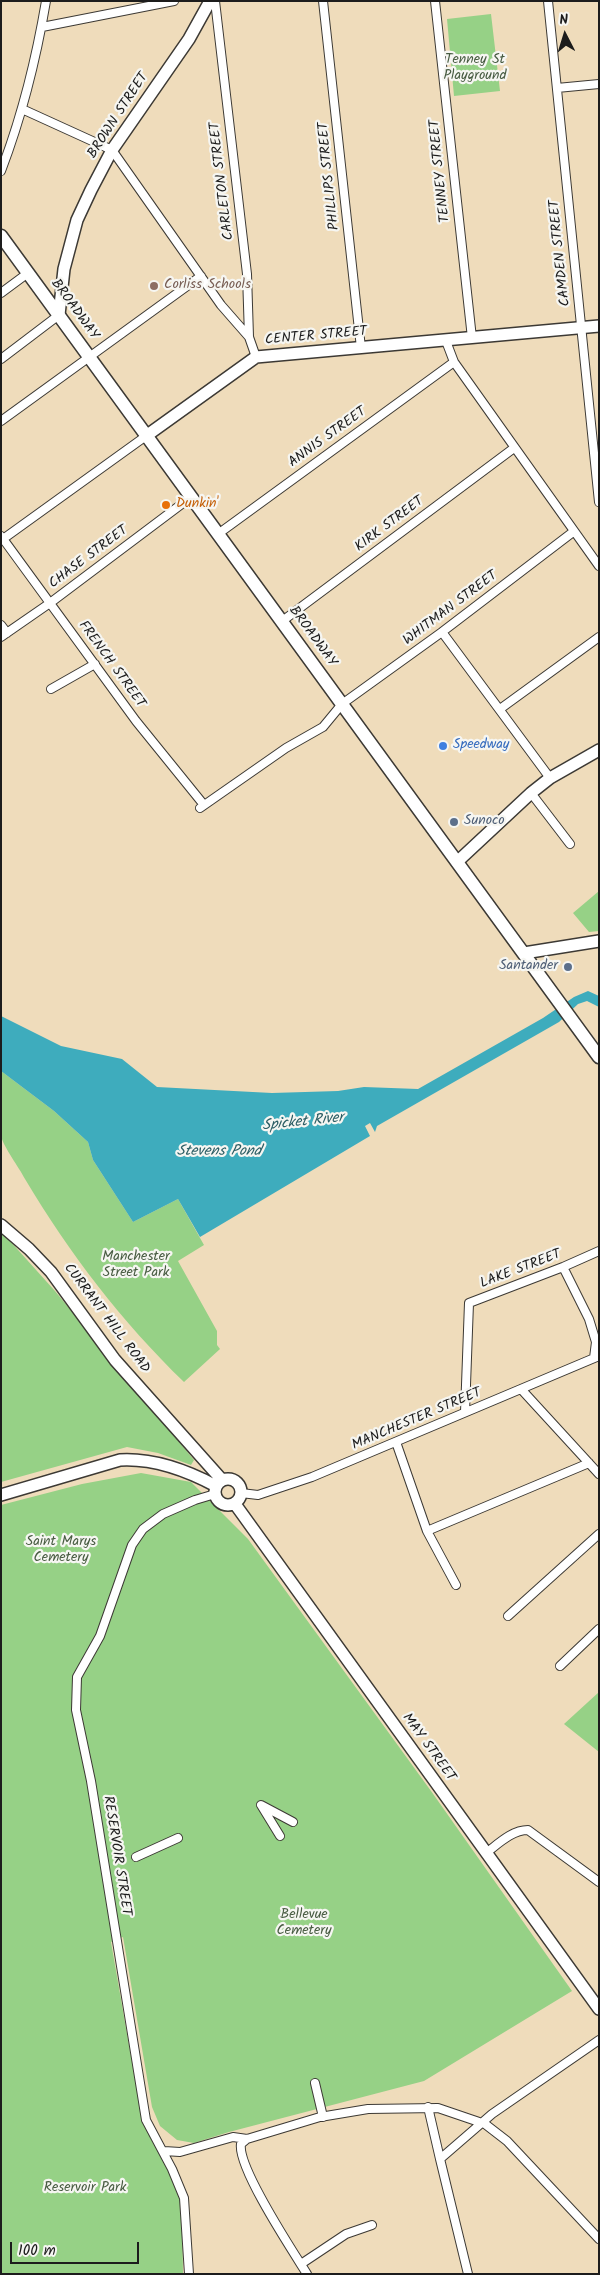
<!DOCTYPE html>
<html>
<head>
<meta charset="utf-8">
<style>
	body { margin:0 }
	#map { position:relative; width:600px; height:2275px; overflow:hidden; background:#efdcbb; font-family:Kalam,sans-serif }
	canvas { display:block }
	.frame { position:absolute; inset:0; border:2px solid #1c1c1c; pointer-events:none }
	.north { position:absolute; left:540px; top:10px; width:50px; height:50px; -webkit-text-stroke:4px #f6f6f2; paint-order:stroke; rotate:355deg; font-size:14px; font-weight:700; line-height:20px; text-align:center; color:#1c1c1c }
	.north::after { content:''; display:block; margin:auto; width:18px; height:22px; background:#1c1c1c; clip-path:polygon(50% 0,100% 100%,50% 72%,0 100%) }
	.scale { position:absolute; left:10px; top:2242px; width:129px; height:22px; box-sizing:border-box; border:2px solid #1c1c1c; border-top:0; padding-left:6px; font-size:15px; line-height:18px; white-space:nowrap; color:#1c1c1c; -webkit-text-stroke:4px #f6f6f2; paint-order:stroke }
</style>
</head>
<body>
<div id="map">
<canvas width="600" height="2275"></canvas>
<div class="frame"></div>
<div class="north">N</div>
<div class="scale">100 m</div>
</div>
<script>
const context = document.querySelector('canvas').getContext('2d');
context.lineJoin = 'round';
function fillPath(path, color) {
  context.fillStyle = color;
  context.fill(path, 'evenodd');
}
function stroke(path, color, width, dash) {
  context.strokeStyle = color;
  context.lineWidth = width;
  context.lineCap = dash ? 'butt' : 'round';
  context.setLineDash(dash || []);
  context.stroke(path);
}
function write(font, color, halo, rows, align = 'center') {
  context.font = font + ' Kalam,sans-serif';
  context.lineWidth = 4.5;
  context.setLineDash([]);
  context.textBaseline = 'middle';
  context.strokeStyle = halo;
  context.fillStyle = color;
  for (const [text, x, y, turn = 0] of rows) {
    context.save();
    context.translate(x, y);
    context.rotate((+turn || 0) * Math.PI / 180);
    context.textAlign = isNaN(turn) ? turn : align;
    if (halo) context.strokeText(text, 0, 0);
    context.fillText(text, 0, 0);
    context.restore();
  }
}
fillPath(new Path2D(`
	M 491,14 L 500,91 L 454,96 L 447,19 Z
	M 599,891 L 599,931 L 589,932 L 573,913 Z
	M 1,1071 L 54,1111 L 88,1142 L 93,1160 L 133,1222 L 178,1199 L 204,1245 L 178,1261 L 217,1331 L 217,1345 L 220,1349 L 184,1382 C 122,1322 69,1253 25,1179 C 19,1167 4,1148 1,1136 C 0,1122 1,1087 1,1071 Z
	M 1,1231 L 55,1291 L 194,1460 L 191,1465 L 158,1453 L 127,1447 L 1,1482 Z
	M 141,1473 L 191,1482 L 248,1539 L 431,1791 L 572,1991 L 424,2081 L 229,2132 L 194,2143 L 177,2140 L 160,2126 L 152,2107 L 123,1937 L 111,1942 L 141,2114 L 173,2174 L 182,2208 L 183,2274 L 1,2274 L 1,1505 L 82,1484 Z
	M 599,1692 L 599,1752 L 564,1724 Z`), '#96d186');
fillPath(new Path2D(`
	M 588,991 L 599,996 L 599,1007 L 587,1001 L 578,1004 L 559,1022 L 377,1126 L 375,1132 L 370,1123 L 365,1126 L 370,1136 L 200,1237 L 178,1199 L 133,1222 L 93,1160 L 88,1142 L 54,1111 L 1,1071 L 1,1016 L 61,1046 L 122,1059 L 157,1087 L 272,1093 L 338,1091 L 364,1087 L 418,1089 L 543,1018 L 574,997 Z`), '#3eacbd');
const street = new Path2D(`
	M 215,1 L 247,274 L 249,337 L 256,357
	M 323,1 L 361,348
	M 435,1 L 472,338
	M 548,1 L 599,502
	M 42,27 L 174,1
	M 557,88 L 599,84
	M 22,109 L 112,150 L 221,305 L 249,337
	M 1,171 C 22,116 36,60 46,1
	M 1,293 L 28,273
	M 446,341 L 454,362 L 599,566
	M 1,359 L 59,315
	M 1,421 L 201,276
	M 218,534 L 454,362
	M 1,536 L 136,721 L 204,805
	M 3,539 L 146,436
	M 281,622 L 514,448
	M 1,625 L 7,633
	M 442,632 L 550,778
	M 1,637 L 50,603 L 191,497
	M 51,689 L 95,664
	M 500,709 L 599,637
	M 531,793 L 570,844
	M 200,808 L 286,748 L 323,727 L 342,704 L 442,632 L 573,532
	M 563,1267 L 589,1319 L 596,1342 L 594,1358
	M 521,1389 L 599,1474
	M 465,1412 L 469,1303 L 563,1267 L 599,1251
	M 396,1442 L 427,1531 L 456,1585
	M 241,1493 L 258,1495 L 312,1477 L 599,1356
	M 427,1531 L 589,1463
	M 508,1616 L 599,1534
	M 560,1666 L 599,1629
	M 280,1836 L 261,1805 L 293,1822
	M 486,1853 C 498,1844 512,1830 528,1830 L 599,1882
	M 136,1857 L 178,1838
	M 315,2083 L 323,2117
	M 428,2107 L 440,2159
	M 247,2139 L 241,2144 C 237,2167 292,2250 307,2274
	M 164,2151 L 180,2152 L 233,2137 L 247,2139 L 320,2117 L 368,2109 L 438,2108 L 485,2124 L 507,2141 L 599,2239
	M 301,2264 L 346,2234 L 372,2225
	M 189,2274 L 184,2198 L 172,2169 L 146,2120 L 91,1781 L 76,1710 L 77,1677 L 100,1636 L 132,1545 L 143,1529 L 163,1514 L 195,1500 L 215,1494
	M 468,2274 L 440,2159 L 492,2114 L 599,2040`);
const secondary = new Path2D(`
	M 59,315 L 64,269 L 77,220 L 91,190 L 112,150 L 189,39 L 210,1
	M 146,436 L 256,357 L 599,326
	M 457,862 L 531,793 L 550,778 L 599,750
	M 524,953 L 599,941
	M 1,1225 L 29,1249 L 51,1272 L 115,1360 L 222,1480
	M215 1492a13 13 0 1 1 26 0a13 13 0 1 1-26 0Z
	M 1,1495 L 120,1460 C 154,1458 186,1470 216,1486
	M 235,1504 L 599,2009`);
const primary = new Path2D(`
	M 1,236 L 599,1057`);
stroke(street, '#3c3934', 10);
stroke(secondary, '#3c3934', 14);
stroke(primary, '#3c3934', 15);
stroke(street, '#fff', 8);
stroke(secondary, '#fff', 11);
stroke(primary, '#fff', 12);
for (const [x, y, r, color] of [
	[154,286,5,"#8d6e63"],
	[166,505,5,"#e8710a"],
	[443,746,5,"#3f7fe0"],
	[454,822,5,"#5c6f8a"],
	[568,967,5,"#5c6f8a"]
]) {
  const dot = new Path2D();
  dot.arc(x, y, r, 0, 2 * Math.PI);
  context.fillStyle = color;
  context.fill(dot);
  stroke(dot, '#f6f6f2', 2);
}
write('14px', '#475b41', '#f6f6f2', [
	["Tenney St",475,61],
	["Playground",475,77],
	["Manchester",136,1258],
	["Street Park",136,1274],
	["Saint Marys",61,1543],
	["Cemetery",61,1559],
	["Bellevue",304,1916],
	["Cemetery",304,1932],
	["Reservoir Park",85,2189]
]);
write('14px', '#1c1c1c', '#f6f6f2', [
	["BROWN STREET",119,116,-57],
	["TENNEY STREET",441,171,-96],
	["PHILLIPS STREET",330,176,-96],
	["CARLETON STREET",223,181,-97],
	["CAMDEN STREET",561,253,-96],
	["BROADWAY",74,310,54],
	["CENTER STREET",316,337,-5],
	["ANNIS STREET",328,438,-36],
	["KIRK STREET",390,525,-37],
	["CHASE STREET",89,558,-37],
	["WHITMAN STREET",451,609,-37],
	["BROADWAY",312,637,54],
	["FRENCH STREET",111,665,54],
	["LAKE STREET",521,1270,-21],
	["CURRANT HILL ROAD",106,1319,53],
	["MANCHESTER STREET",417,1420,-23],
	["MAY STREET",428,1748,54],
	["RESERVOIR STREET",116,1856,81]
]);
write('14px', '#785e54', '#f6f6f2', [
	["Corliss Schools",164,286]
], 'left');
write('14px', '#c56008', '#f6f6f2', [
	["Dunkin'",176,505]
], 'left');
write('14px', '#366cbe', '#f6f6f2', [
	["Speedway",453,746]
], 'left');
write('14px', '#4e5e75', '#f6f6f2', [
	["Sunoco",464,822],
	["Santander",558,967,"right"]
], 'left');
write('italic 15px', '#2b5d64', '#f6f6f2', [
	["Spicket River",303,1123,-6],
	["Stevens Pond",219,1152]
]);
</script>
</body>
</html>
